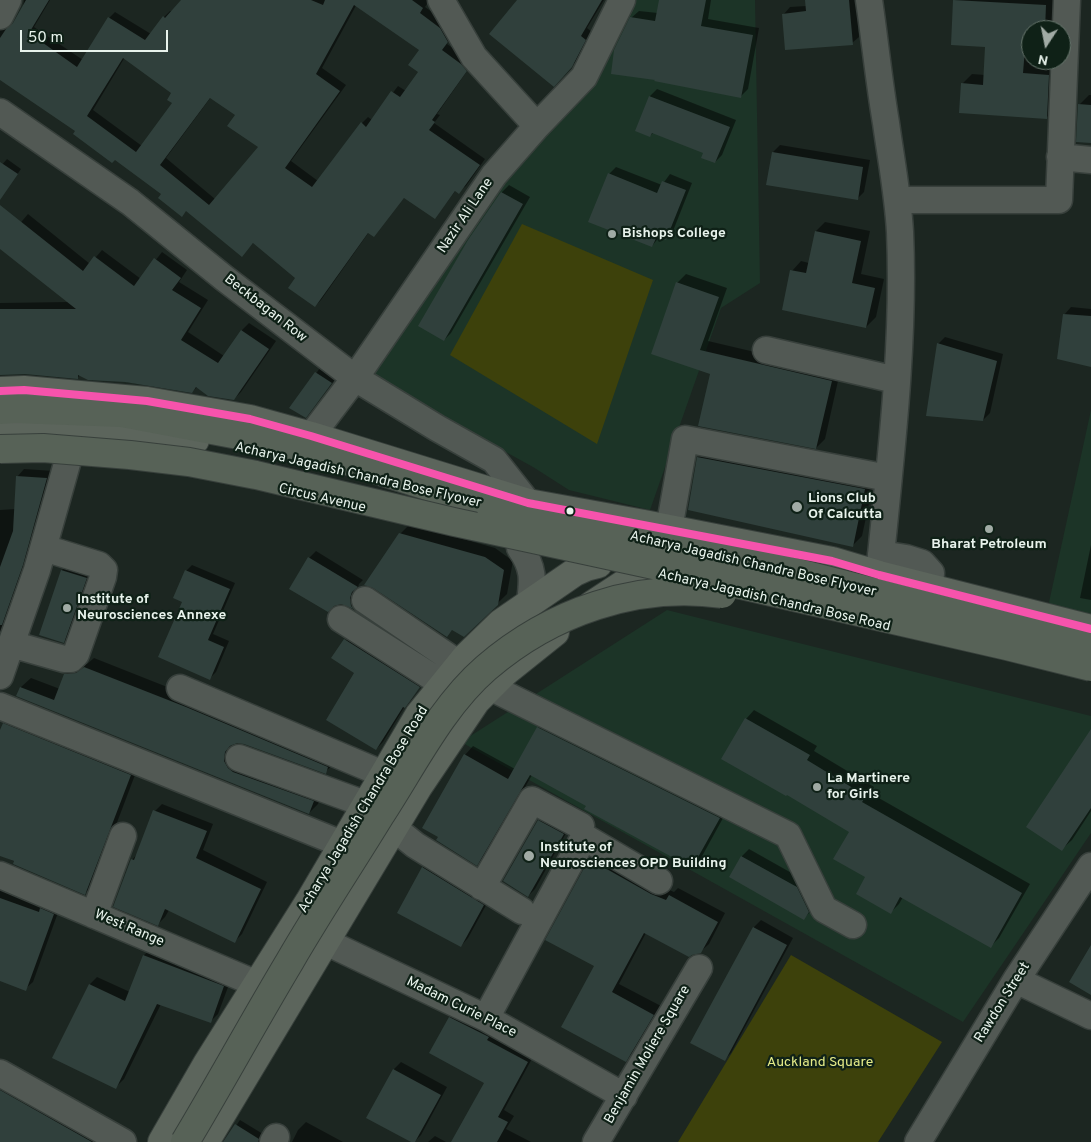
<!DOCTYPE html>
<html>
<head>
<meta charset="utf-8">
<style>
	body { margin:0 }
	#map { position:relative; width:1091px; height:1142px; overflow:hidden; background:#1c2621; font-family:Overpass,sans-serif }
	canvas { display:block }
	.north { position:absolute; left:1021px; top:20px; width:50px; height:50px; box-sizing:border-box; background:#0f2117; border:1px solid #66756c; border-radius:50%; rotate:191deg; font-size:14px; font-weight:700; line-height:20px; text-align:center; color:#e8f3ec }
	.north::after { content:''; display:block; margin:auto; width:18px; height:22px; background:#a1aba5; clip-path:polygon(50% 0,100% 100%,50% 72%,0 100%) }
	.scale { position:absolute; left:20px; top:30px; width:148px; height:22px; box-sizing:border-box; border:2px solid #e8f3ec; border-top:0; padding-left:6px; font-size:15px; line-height:18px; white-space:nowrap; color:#e8f3ec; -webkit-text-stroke:4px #0f2117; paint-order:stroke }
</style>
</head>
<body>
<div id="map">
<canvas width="1091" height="1142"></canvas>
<div class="north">N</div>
<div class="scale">50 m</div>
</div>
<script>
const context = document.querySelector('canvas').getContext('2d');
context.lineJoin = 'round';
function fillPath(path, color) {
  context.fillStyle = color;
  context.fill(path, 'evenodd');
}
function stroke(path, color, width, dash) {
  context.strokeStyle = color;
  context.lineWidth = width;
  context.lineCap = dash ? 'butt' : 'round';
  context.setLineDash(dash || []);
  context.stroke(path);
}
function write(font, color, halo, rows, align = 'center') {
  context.font = font + ' Overpass,sans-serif';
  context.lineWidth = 4.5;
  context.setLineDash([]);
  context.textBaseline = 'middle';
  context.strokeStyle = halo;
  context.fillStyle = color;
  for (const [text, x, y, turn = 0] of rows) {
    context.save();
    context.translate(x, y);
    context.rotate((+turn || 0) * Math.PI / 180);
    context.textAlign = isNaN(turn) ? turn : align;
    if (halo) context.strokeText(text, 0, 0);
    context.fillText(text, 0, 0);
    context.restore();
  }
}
fillPath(new Path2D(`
	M 632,0 L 755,0 L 760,283 L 721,308 L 650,510 L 569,490 L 533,467 L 370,377 L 497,185 Z
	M 1091,410 L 1091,619 L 1048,607 Z
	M 667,610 L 1091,716 L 1091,833 L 963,1022 L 461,742 Z`), '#1c3427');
fillPath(new Path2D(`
	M 522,224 L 653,280 L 597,444 L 450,355 Z
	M 791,955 L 942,1042 L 878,1142 L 678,1142 Z`), '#3d410b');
fillPath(new Path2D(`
	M 24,0 L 50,0 L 34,27 L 83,60 L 109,18 L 115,12 L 151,34 L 164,17 L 170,11 L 172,12 L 183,0 L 359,0 L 322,68 L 346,85 L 291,161 L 318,181 L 362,123 L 368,117 L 372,120 L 398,86 L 406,91 L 420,72 L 421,50 L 365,0 L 427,0 L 429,1 L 425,7 L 446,22 L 453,35 L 447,44 L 467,58 L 472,64 L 437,114 L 440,115 L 434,123 L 485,159 L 466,186 L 459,192 L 456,190 L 435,218 L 405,197 L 369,232 L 321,300 L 315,306 L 297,278 L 254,242 L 242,255 L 187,210 L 77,130 L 0,78 L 0,24 L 7,25 L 15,23 L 23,7 ZM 125,57 L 173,93 L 174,103 L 142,146 L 93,110 ZM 211,97 L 237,114 L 259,147 L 215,199 L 166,158 Z
	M 519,0 L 604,0 L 587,28 L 592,32 L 579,58 L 561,78 Z
	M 660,0 L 711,0 L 708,19 L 759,28 L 748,89 L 741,96 L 631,18 L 639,11 L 658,13 Z
	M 806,0 L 856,0 L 859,37 L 852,43 L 784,14 L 790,7 L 806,6 Z
	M 955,0 L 1055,0 L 1054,26 L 1050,30 L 1031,30 L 1032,64 L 1058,66 L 1056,108 L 1047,117 L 962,84 L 972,74 L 985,75 L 987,46 Z
	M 657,89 L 736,120 L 722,155 L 715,162 L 704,152 L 654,132 L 650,136 L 650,96 Z
	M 1089,95 L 1091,95 L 1091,142 L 1079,105 Z
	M 780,145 L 870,160 L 864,192 L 857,199 L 773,152 Z
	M 7,159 L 21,169 L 0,199 L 0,167 Z
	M 616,167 L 662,185 L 670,174 L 692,183 L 673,231 L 666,238 L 660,236 L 652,246 L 609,174 Z
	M 509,185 L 530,197 L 451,333 L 444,340 L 469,240 L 502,192 Z
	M 28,214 L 90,264 L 102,250 L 141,279 L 162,252 L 187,270 L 179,282 L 208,300 L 188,332 L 224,356 L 242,330 L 249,323 L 276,341 L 241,392 L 234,399 L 197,387 L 192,392 L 80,375 L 77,378 L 25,373 L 0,374 L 0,303 L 69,302 L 0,247 Z
	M 825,222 L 870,231 L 861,274 L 884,279 L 876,317 L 866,327 L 792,271 L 801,261 L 809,263 L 816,231 Z
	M 686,274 L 727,288 L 708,341 L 840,372 L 825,439 L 816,448 L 711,373 L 653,353 L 677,283 Z
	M 1071,307 L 1091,309 L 1091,365 L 1064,315 Z
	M 945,337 L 1003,354 L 990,413 L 983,420 L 938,344 Z
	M 320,368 L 336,378 L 310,412 L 291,408 Z
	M 708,448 L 874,480 L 862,536 L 852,546 L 689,509 L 698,457 Z
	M 24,469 L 54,471 L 29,557 L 0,642 L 0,510 L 15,509 L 17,477 Z
	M 410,524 L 495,548 L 513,561 L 507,594 L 464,636 L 453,629 L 446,636 L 400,534 Z
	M 1091,545 L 1091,600 L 1080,598 Z
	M 316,551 L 363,580 L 359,584 L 357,590 L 360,602 L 354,608 L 341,603 L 309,558 Z
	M 69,563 L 93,571 L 71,635 L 64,642 L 62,570 Z
	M 192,565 L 235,583 L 213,634 L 229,641 L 216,672 L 210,678 L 184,601 L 186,571 Z
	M 352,633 L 426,679 L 405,706 L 383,742 L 376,749 L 356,673 L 333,657 Z
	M 94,658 L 195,698 L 335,763 L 325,772 L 244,743 L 234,743 L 233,751 L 323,792 L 318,804 L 309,813 L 18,696 L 21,687 L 31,678 L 60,689 L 65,675 L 75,665 L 87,664 Z
	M 754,710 L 817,746 L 814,751 L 874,787 L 870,793 L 1030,884 L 999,938 L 991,946 L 903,897 L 899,904 L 890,913 L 867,876 L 851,831 L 746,719 Z
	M 12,716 L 138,767 L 93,886 L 85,893 L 0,855 L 0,733 L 4,724 Z
	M 547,719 L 728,809 L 701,858 L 692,867 L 588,805 L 532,775 L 486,855 L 477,864 L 465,755 L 473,746 L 515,769 L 538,728 Z
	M 1091,732 L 1091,811 L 1072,840 L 1062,849 Z
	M 162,804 L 213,824 L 203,850 L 267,882 L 242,934 L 235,941 L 169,910 L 165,917 L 158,924 L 132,860 L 137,854 L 155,811 Z
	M 546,814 L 570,826 L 535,889 L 528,896 L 539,821 Z
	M 749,849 L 804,880 L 811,911 L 804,918 L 731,876 L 742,856 Z
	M 598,851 L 660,886 L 674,892 L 678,888 L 725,913 L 709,944 L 700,952 L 646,933 L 619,984 L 661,1006 L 634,1052 L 626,1060 L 596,966 L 590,860 Z
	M 430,860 L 490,898 L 468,938 L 461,946 L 423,867 Z
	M 0,888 L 60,907 L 33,982 L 25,989 L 0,980 Z
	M 761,920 L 793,938 L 731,1053 L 724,1060 L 754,927 Z
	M 152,948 L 231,979 L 218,1014 L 210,1022 L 161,1004 L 124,1079 L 116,1087 L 90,984 L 97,977 L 130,992 L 144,955 Z
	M 456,1011 L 534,1055 L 504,1110 L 514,1116 L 506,1129 L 531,1142 L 452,1142 L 485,1082 L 450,1018 Z
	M 401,1062 L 447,1087 L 421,1135 L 414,1142 L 394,1069 Z
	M 0,1076 L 117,1142 L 0,1142 Z
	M 240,1120 L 263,1134 L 261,1142 L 225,1142 Z
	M 306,1122 L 343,1142 L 292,1142 L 298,1130 Z
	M 435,1136 L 446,1142 L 428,1142 Z`), '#0007');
fillPath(new Path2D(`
	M 26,0 L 49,0 L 29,33 L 77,67 L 108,17 L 145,40 L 163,16 L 165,18 L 181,0 L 311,0 L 323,5 L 325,0 L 412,0 L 423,8 L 420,13 L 440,28 L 448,42 L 442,50 L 461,64 L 467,71 L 432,120 L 435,122 L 429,130 L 480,165 L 459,194 L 455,191 L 435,219 L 404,198 L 374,237 L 368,233 L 315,307 L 288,288 L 295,278 L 253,243 L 242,257 L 186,211 L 182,217 L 158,198 L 161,194 L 115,160 L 112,163 L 73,134 L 75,131 L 0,80 L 0,38 L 6,29 L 13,23 ZM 354,5 L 419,50 L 408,65 L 418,72 L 400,97 L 391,91 L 366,127 L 361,122 L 312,187 L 285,168 L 340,91 L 316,74 ZM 123,58 L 171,93 L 167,100 L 172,103 L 136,152 L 87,116 ZM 210,98 L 235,115 L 227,126 L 258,147 L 209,205 L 160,165 Z
	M 517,0 L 602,0 L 581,36 L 586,40 L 572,67 L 554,87 L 489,34 Z
	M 659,0 L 706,0 L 701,26 L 753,35 L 741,98 L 654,81 L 655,80 L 611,74 L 614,50 L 630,17 L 655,21 Z
	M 805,0 L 849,0 L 853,45 L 785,50 L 782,14 L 806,11 Z
	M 953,0 L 1046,5 L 1045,30 L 1031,30 L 1031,36 L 1026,36 L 1023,73 L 1049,75 L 1047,119 L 959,113 L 961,83 L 983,85 L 985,47 L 951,45 Z
	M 649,96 L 730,127 L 715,163 L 701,158 L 703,153 L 652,133 L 650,137 L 635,131 Z
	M 1078,104 L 1091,105 L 1091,143 L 1076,142 Z
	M 772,152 L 863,167 L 858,200 L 766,185 Z
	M 0,162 L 18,174 L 0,200 Z
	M 608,173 L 657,193 L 662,181 L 686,190 L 666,240 L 657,236 L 652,247 L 588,222 Z
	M 501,192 L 523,204 L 444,341 L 418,326 L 468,240 Z
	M 0,205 L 83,271 L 94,256 L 134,286 L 154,258 L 181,278 L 172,290 L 201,308 L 181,340 L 218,363 L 241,330 L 269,349 L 234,400 L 208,396 L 196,387 L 192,393 L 125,382 L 88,380 L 78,375 L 78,379 L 25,374 L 0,375 L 0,309 L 76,309 L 0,249 Z
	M 815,231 L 861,241 L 852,283 L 875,288 L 866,328 L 782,310 L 790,270 L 806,273 Z
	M 676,282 L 719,297 L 700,350 L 832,381 L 816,449 L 698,426 L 710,374 L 651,354 Z
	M 1063,314 L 1091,316 L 1091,367 L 1057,359 Z
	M 937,343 L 997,361 L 983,421 L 926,416 Z
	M 315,372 L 332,383 L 306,418 L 289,408 Z
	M 697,457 L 865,489 L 853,547 L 688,510 Z
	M 16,476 L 47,478 L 23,565 L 2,625 L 0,625 L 0,567 L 13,531 Z
	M 399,533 L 485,557 L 504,570 L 498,605 L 464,637 L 452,630 L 447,637 L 373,588 L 364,585 Z
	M 308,557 L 358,587 L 352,592 L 350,598 L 351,606 L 354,609 L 341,604 L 334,606 L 328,612 L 289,589 Z
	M 61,570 L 87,578 L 64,643 L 39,635 Z
	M 185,570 L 230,589 L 208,640 L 224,647 L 210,680 L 158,657 L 182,602 L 173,598 Z
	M 344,639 L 420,687 L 405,708 L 403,707 L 376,750 L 326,720 L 354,673 L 331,658 Z
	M 84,667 L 186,707 L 328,767 L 326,774 L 244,744 L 237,743 L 230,746 L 225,752 L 224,761 L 228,768 L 233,772 L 314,801 L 309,814 L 16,696 L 20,687 L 54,700 L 64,674 L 76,673 Z
	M 745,718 L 810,755 L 807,760 L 866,796 L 862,802 L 1022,893 L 991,948 L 900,897 L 891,914 L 856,894 L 865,877 L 833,859 L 849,832 L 787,795 L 786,796 L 721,759 Z
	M 3,723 L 131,775 L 85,895 L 13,864 L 14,861 L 0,856 L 0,730 Z
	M 537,727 L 720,818 L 692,868 L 584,809 L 586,806 L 530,775 L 477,866 L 436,840 L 438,837 L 422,828 L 464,754 L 508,779 Z
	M 1091,729 L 1091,808 L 1062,851 L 1026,827 Z
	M 153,810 L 207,831 L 196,858 L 261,889 L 235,943 L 165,909 L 158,926 L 113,907 L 131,859 L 134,860 Z
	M 538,820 L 564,834 L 528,897 L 503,881 Z
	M 741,856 L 797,887 L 809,912 L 804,920 L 729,877 Z
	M 589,859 L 651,894 L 666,900 L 669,895 L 718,922 L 701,953 L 692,955 L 689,957 L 644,933 L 612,992 L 654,1015 L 626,1062 L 561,1027 L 594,966 L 545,940 Z
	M 422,867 L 484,905 L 461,947 L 397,913 Z
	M 0,898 L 39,912 L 40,908 L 54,914 L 26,991 L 0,981 Z
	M 753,927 L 787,945 L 725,1061 L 690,1043 Z
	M 1091,945 L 1091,995 L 1069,982 Z
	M 143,955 L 224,986 L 211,1023 L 157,1004 L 116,1089 L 52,1058 L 89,984 L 125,1001 Z
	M 449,1017 L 489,1037 L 487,1040 L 528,1062 L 498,1117 L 508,1122 L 497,1142 L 451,1142 L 484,1083 L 429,1053 Z
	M 393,1069 L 441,1095 L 415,1142 L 411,1142 L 366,1118 Z
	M 0,1090 L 92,1142 L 0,1142 Z
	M 235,1124 L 259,1139 L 258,1142 L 223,1142 Z`), '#30403c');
const minor = new Path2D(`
	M 441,0 L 474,57 L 537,126
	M 869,0 C 875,41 879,82 886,123 C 891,159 898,195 900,232 C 905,344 890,463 879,575 L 876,596
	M 0,16 L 8,0
	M 0,112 L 130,202 L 224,278 L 355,378 L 437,428 L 494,460 L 528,503 L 520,548 C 534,568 533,579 530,602
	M 1060,157 L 1091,160
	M 897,200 L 1059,200 L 1067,0
	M 766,350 L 896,380
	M 311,436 L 355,378 L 494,175 L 537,126 L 584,77 L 622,0
	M 669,529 L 685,439 L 888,478
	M 881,554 L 906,558 L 922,563 L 931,573 L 930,588
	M 365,600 L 459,664
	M 341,619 L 443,684
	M 11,644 L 64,659 L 71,659 L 76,654 L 103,577 L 104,570 L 99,565 L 44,548
	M 0,676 L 37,570 L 68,460
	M 490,687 L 788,835 L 824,909 L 853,925
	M 180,688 L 383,774
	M 0,706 L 342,844
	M 239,758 L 365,804
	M 394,828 L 415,845 L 522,911
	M 0,875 L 257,984
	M 482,887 L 532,800 L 581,826
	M 94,915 L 123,836
	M 305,932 L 486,1018 L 624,1096
	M 1016,980 L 1091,1016
	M 486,1018 L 584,837 L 659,881
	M 0,1073 L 123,1142
	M 273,1142 L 276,1137
	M 596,1142 L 699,968
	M 918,1142 L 1016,980 L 1091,866`);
const major = new Path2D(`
	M 0,391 L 24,390 L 147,401 L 250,419 L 311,436 L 528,503 L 644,524 L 832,561 L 879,575 L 1091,629
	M 0,428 L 87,427 L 143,431 L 195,440
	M 592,605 L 627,582 L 639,571
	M 162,1142 L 207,1064 L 309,902 L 419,715 L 466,657 L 501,623 L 575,572 L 586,567 L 598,564 L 601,535
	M 205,1142 L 418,787 L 476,701 L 505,672 L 555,632`);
const highway = new Path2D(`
	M 0,410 L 16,409 L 122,413 L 307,448 L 490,506`);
stroke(minor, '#38403c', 29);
stroke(major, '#38403c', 30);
stroke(highway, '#38403c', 30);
stroke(minor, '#525954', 26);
stroke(major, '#5c655c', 28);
stroke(highway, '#576257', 28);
const highwayBridge = new Path2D(`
	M 0,449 L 43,448 L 130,455 L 189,462 L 256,475 L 454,522 L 663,567 L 1007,646 L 1091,667
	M 490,506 L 579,526 L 751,561 L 1091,647
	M 185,1142 C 221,1082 254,1021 290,961 C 319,911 351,863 381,814 C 413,765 442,706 486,668 C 551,612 637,582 722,594`);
stroke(highwayBridge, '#38403c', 30, []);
stroke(highwayBridge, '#576257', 28);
stroke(new Path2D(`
	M 0,391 L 24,390 L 147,401 L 250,419 L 311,436 L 528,503 L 832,561 L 879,575 L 1091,629`), '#f653ac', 8);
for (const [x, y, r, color] of [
	[612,234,5,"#a1aba5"],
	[797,507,6,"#a1aba5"],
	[570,511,4.5,"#e8f3ec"],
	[989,529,5,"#a1aba5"],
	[67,608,5,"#a1aba5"],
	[817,787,5,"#a1aba5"],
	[529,856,6,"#a1aba5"]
]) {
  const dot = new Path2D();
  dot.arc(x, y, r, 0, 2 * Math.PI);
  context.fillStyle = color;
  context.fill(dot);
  stroke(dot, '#0f2117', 2);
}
write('14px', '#e8f3ec', '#0f2117', [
	["Nazir Ali Lane",466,216,-56],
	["Beckbagan Row",265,309,38],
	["Acharya Jagadish Chandra Bose Flyover",358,476,13],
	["Circus Avenue",322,499,13],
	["Acharya Jagadish Chandra Bose Flyover",753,565,13],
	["Acharya Jagadish Chandra Bose Road",774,601,13],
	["Acharya Jagadish Chandra Bose Road",364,810,-59],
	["West Range",129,929,23],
	["Rawdon Street",1003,1003,-58],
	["Madam Curie Place",461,1008,26],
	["Benjamin Moliere Square",648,1055,-60]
]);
write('bold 14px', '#e8f3ec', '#0f2117', [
	["Bishops College",622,234],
	["Lions Club",808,499],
	["Of Calcutta",808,515],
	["Bharat Petroleum",989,545,"center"],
	["Institute of",77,600],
	["Neurosciences Annexe",77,616],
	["La Martinere",827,779],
	["for Girls",827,795],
	["Institute of",540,848],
	["Neurosciences OPD Building",540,864]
], 'left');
write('14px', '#e5ec88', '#0f2117', [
	["Auckland Square",820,1063]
]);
</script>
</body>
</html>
